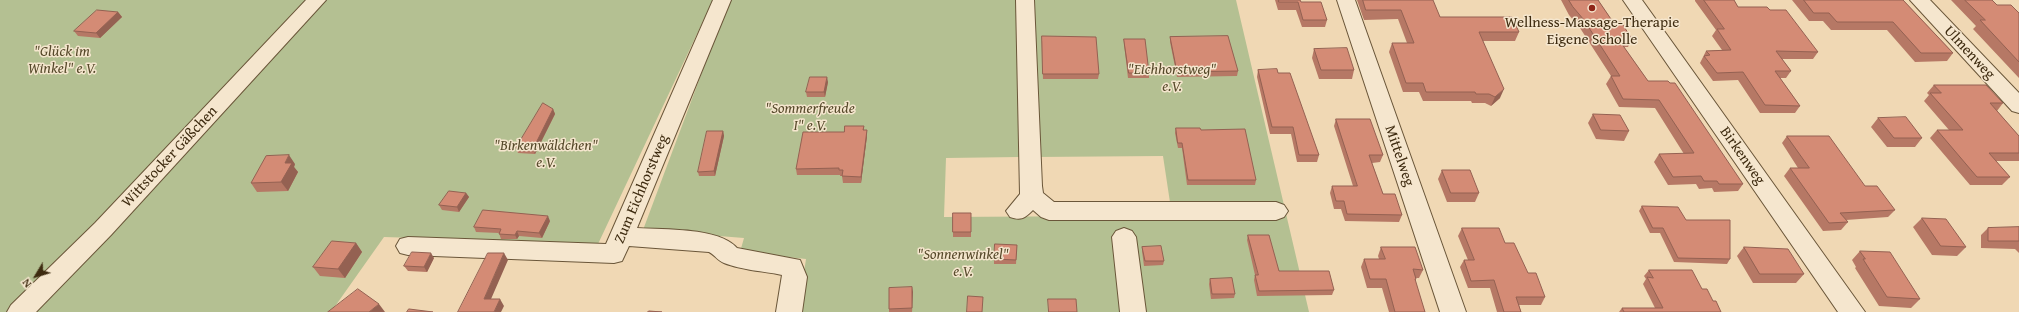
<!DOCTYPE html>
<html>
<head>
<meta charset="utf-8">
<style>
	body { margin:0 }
	#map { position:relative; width:2019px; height:312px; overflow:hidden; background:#f0d8b4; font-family:"Gentium Book Plus",serif }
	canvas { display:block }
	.north { position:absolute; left:16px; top:256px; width:40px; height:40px; -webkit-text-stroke:3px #f5e6ce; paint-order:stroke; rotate:232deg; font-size:11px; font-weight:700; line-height:16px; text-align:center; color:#3e2b10 }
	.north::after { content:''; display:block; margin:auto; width:14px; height:18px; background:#3e2b10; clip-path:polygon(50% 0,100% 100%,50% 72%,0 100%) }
</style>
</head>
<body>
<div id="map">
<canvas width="2019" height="312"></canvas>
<div class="north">N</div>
</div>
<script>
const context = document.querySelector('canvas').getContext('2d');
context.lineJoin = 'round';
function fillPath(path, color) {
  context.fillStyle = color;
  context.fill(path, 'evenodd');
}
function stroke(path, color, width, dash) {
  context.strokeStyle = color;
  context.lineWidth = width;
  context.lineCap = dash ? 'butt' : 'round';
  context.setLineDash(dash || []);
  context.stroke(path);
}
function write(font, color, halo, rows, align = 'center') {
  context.font = font + ' "Gentium Book Plus",serif';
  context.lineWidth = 3;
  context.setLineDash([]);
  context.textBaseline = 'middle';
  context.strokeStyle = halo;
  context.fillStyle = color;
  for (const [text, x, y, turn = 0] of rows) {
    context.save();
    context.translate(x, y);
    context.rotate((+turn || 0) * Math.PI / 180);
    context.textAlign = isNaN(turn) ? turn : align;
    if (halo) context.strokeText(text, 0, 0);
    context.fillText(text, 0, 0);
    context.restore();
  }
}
fillPath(new Path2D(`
	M 0,0 L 309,0 L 11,312 L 0,312 Z
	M 321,0 L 713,0 L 598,244 L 384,237 L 331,312 L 30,312 Z
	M 729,0 L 1017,0 L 1019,157 L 946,158 L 944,217 L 1118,216 L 1171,209 L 1163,156 L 1035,157 L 1030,0 L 1236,0 L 1309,312 L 798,312 L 806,259 L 740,252 L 744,238 L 643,230 Z`), '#b4c092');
const minor = new Path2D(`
	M 306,0 L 326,0 L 111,235 L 36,312 L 7,312 L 11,305 L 95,223 Z
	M 713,0 L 731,0 L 637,228 C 664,230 719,227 737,248 L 800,260 L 807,277 L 802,312 L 776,312 L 782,275 C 763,271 741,270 724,263 C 718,261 715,255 709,252 L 629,246 L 622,261 L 614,263 L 408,255 L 400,253 L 396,246 L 400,239 L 408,237 L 606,244 Z
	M 1016,0 L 1034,0 L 1042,186 L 1043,193 L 1054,202 L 1276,202 L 1284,205 L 1288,211 L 1284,217 L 1276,220 L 1049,220 L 1041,217 L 1033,210 C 1025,218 1021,221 1010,217 L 1006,211 L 1020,194 Z
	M 1337,0 L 1355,0 L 1466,312 L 1440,312 Z
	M 1623,0 L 1642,0 L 1865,312 L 1838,312 Z
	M 1910,0 L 1930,0 L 2019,93 L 2019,113 L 2012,111 Z
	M 1124,228 L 1132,231 L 1136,237 L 1146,312 L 1120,312 L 1112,237 L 1116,231 Z`);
stroke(minor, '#6a5639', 2);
fillPath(minor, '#f5e6ce');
fillPath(new Path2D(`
	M 1275,0 L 1300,0 L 1301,2 L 1327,20 L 1325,27 L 1302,27 L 1296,10 L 1278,10 Z
	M 1357,0 L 1426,0 L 1440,17 L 1519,32 L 1515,41 L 1483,41 L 1500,98 L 1491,106 L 1485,103 L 1472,103 L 1471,101 L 1423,101 L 1419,92 L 1403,92 L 1389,52 L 1392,43 L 1407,43 L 1398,19 L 1364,20 Z
	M 1561,0 L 1598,0 L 1613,22 L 1632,39 L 1628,47 L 1624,47 L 1648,81 L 1743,184 L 1738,191 L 1714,192 L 1712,188 L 1699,189 L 1696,184 L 1668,185 L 1654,162 L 1659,154 L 1684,154 L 1655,108 L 1619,107 L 1606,84 L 1611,76 L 1580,28 L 1569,15 Z
	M 1695,0 L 1734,0 L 1738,7 L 1770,10 L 1818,52 L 1813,59 L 1782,59 L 1791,71 L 1786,78 L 1780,78 L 1800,106 L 1795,113 L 1760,113 L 1738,80 L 1713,81 L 1700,63 L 1706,51 L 1722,50 L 1712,36 L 1716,30 L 1695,1 Z
	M 1792,0 L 1903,0 L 1953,53 L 1947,61 L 1915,62 L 1887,30 L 1831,30 L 1823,21 L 1809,21 Z
	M 1951,0 L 1992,0 L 1997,5 L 2019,13 L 2019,78 L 1973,29 L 1976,26 Z
	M 118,12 L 122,17 L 100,38 L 78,36 L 74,31 Z
	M 1170,37 L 1238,71 L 1237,76 L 1177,77 L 1170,42 Z
	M 1124,39 L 1149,73 L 1149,78 L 1128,78 L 1124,44 Z
	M 1042,41 L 1099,74 L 1098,79 L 1043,79 Z
	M 1314,49 L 1354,70 L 1352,79 L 1319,79 L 1312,58 Z
	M 1258,70 L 1278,73 L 1319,155 L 1317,162 L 1297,162 L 1291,134 L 1270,134 L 1257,77 Z
	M 828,82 L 825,97 L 807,97 L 806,92 Z
	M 1934,85 L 2003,103 L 1997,111 L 2019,136 L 2019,161 L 1996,161 L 2010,177 L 2002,185 L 1970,185 L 1930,138 L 1937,130 L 1949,130 L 1924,101 L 1929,95 L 1927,93 Z
	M 553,109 L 555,114 L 535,154 L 518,153 L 516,148 Z
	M 1593,114 L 1629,131 L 1624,141 L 1596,139 L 1588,123 Z
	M 1878,118 L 1922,138 L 1915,147 L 1887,147 L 1871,127 Z
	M 1336,119 L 1383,155 L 1380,162 L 1372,163 L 1383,194 L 1402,215 L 1399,222 L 1345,221 L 1341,209 L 1334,209 L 1330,193 L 1332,186 L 1353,186 L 1334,126 Z
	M 864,126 L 864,130 L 867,130 L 867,136 L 861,183 L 843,183 L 842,176 L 840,176 L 840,175 L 797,175 L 796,169 L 844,132 Z
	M 1176,128 L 1201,130 L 1256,180 L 1255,185 L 1187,185 L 1182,148 L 1178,148 L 1175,133 Z
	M 723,131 L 724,136 L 715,176 L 699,176 L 698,172 Z
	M 1787,136 L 1865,186 L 1895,210 L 1888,217 L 1846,220 L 1848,222 L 1841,230 L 1823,231 L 1784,176 L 1790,168 L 1798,168 L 1782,143 Z
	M 295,164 L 294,167 L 298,172 L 288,191 L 257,192 L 251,183 Z
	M 1442,170 L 1479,193 L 1475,202 L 1447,202 L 1438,179 Z
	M 466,193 L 469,197 L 459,212 L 442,210 L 439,205 Z
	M 1642,206 L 1686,220 L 1730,259 L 1727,264 L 1674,262 L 1660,233 L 1650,233 L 1639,211 Z
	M 971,213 L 971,237 L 953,237 L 953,232 Z
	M 1922,218 L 1966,247 L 1957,256 L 1932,255 L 1913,227 Z
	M 550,221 L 542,238 L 519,236 L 517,239 L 501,239 L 499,233 L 476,232 L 474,227 Z
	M 2019,227 L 2019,253 L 2015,249 L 1981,248 L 1981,235 L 1988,228 Z
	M 1462,228 L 1505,243 L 1528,273 L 1545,297 L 1541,305 L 1519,305 L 1521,312 L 1497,312 L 1490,288 L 1468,288 L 1460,267 L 1464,260 L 1468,260 L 1458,236 Z
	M 1248,235 L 1279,271 L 1334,290 L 1332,295 L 1257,296 L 1254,280 L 1255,275 L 1247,240 Z
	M 356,243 L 362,252 L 345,278 L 320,276 L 313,267 Z
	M 1017,245 L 1016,264 L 994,264 L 994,259 Z
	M 1142,247 L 1164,261 L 1163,265 L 1144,266 L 1142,251 Z
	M 1381,247 L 1423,270 L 1419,278 L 1416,278 L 1416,279 L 1415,282 L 1425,312 L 1389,312 L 1382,288 L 1367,288 L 1361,267 L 1364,259 L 1379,259 L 1378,256 Z
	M 1744,247 L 1804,274 L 1796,283 L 1753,283 L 1737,256 Z
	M 1860,251 L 1920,299 L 1911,308 L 1879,306 L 1855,268 L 1856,267 L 1852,260 Z
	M 434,258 L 427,272 L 408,271 L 404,266 Z
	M 1649,270 L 1702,289 L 1713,301 L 1721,312 L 1619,312 L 1622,308 L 1655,308 L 1643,284 L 1646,279 L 1644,276 Z
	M 1210,279 L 1235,294 L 1234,298 L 1211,299 L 1209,284 Z
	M 912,287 L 912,312 L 889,312 L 889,309 Z`), '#b67865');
fillPath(new Path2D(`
	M 118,12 L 122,17 L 100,38 L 96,33 Z
	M 827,77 L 828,82 L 825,97 L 824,92 Z
	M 1504,89 L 1500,98 L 1491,106 L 1495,97 Z
	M 553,109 L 555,114 L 535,154 L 533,149 Z
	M 867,130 L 867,136 L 861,183 L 861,177 Z
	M 723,131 L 724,136 L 715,176 L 714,171 Z
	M 289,155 L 295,164 L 294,167 L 298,172 L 288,191 L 281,182 L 285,163 Z
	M 466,193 L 469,197 L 459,212 L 457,207 Z
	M 548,216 L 550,221 L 542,238 L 539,233 Z
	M 517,231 L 519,236 L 517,239 L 515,235 Z
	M 356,243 L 362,252 L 345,278 L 338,269 Z
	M 431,253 L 434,258 L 427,272 L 424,267 Z
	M 504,253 L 508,260 L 488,306 L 484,299 Z
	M 912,287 L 913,292 L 912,312 Z
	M 500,299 L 504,306 L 501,312 L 494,312 Z
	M 379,304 L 385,312 L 369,312 Z`), '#946152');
const building = new Path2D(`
	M 1279,0 L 1300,0 L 1301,2 L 1321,2 L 1327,20 L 1303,20 L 1298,2 L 1279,2 Z
	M 1363,0 L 1433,0 L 1440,17 L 1512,17 L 1519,32 L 1479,32 L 1504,89 L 1495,97 L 1489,94 L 1476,94 L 1475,92 L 1426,92 L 1423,83 L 1406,83 L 1392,43 L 1414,43 L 1401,10 L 1366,10 Z
	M 1569,0 L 1598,0 L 1613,22 L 1621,22 L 1632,39 L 1619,40 L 1648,81 L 1668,81 L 1670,83 L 1675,83 L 1743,184 L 1719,184 L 1717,181 L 1704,181 L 1701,176 L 1673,177 L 1659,154 L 1694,153 L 1659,100 L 1623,99 L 1611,76 L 1620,76 L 1584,20 L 1573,7 Z
	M 1704,0 L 1734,0 L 1738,7 L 1767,7 L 1770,10 L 1786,10 L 1818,52 L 1776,51 L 1791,71 L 1775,71 L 1800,106 L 1765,105 L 1743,72 L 1717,73 L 1704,56 L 1710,55 L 1706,51 L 1731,50 L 1717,29 L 1724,29 Z
	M 1804,0 L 1903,0 L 1953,53 L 1921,53 L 1893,22 L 1837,22 L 1829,13 L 1814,13 Z
	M 1965,0 L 1992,0 L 1997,5 L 2011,5 L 2019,13 L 2019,62 L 1980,20 L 1985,20 Z
	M 97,10 L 118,12 L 96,33 L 74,31 Z
	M 1042,36 L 1096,37 L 1099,74 L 1043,74 Z
	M 1228,36 L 1238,71 L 1177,72 L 1170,37 Z
	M 1124,39 L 1145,39 L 1149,73 L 1129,73 Z
	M 1347,48 L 1354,70 L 1321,70 L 1314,49 Z
	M 1277,69 L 1278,73 L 1290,73 L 1319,155 L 1299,155 L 1293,127 L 1272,127 L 1258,70 Z
	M 810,77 L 827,77 L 824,92 L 806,92 Z
	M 1934,85 L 1986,85 L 2003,103 L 1990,103 L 2019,136 L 2019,153 L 1989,153 L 2010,177 L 1977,177 L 1937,130 L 1963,130 L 1930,93 L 1941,93 Z
	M 543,103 L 553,109 L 533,149 L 516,148 Z
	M 1593,114 L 1620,115 L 1629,131 L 1601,130 Z
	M 1906,117 L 1922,138 L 1894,138 L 1878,118 Z
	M 1336,119 L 1370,119 L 1383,155 L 1369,155 L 1383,194 L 1395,194 L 1402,215 L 1347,214 L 1344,201 L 1336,201 L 1332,186 L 1357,186 Z
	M 845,126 L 864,126 L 863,130 L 867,130 L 861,177 L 842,176 L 843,170 L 839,170 L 839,168 L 796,169 L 803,132 L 844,132 Z
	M 1176,128 L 1200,128 L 1201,130 L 1245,129 L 1256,180 L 1188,180 L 1182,143 L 1178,143 Z
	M 707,131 L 723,131 L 714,171 L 698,172 Z
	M 1787,136 L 1829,136 L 1865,186 L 1877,186 L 1895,210 L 1840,213 L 1848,222 L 1829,223 L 1790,168 L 1809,168 Z
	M 289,155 L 285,163 L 292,163 L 281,182 L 251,183 L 266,156 Z
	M 1442,170 L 1470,170 L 1479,193 L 1451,193 Z
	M 449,191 L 466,193 L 457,207 L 439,205 Z
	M 1642,206 L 1678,207 L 1686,220 L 1730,220 L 1730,259 L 1678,258 L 1663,228 L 1653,228 Z
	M 483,210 L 548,216 L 539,233 L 517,231 L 515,235 L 499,234 L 501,229 L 474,227 Z
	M 953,213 L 971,213 L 971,232 L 953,232 Z
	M 1922,218 L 1946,219 L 1966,247 L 1941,246 Z
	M 2019,227 L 2019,241 L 1988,241 L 1988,228 Z
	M 1462,228 L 1499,228 L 1505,243 L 1514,243 L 1528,273 L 1536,273 L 1545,297 L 1516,297 L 1521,312 L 1504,312 L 1494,280 L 1471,281 L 1464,260 L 1474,260 Z
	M 1248,235 L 1269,235 L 1279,271 L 1329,271 L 1334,290 L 1259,291 L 1255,275 L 1258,275 Z
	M 332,241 L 356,243 L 338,269 L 313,267 Z
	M 995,244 L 1017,245 L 1016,260 L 994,259 Z
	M 1161,246 L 1164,261 L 1145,261 L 1142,247 Z
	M 1381,247 L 1415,247 L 1423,270 L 1413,269 L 1416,279 L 1415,279 L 1425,312 L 1395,312 L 1386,279 L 1370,279 L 1364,259 L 1385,259 Z
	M 1744,247 L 1788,249 L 1804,274 L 1760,274 Z
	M 1860,251 L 1890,252 L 1920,299 L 1887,297 L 1863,259 L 1865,259 Z
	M 412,252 L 431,253 L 424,267 L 404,266 Z
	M 488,253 L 504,253 L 484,299 L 500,299 L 494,312 L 458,312 Z
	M 1649,270 L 1692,270 L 1702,289 L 1707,289 L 1713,301 L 1716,301 L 1721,312 L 1624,312 L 1622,308 L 1663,308 L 1647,277 L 1653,278 Z
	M 1232,278 L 1235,294 L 1212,294 L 1210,279 Z
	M 912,287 L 912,308 L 889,309 L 889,288 Z
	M 358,289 L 379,304 L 369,312 L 328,312 Z
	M 968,296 L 983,297 L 982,312 L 967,312 Z
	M 1048,299 L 1076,299 L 1077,312 L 1049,312 Z
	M 409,309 L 433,312 L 407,312 Z
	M 649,311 L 662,312 L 648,312 Z`);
fillPath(building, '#d48b75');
stroke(building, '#946152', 1);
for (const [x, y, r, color] of [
	[1592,8,4,"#8f2418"]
]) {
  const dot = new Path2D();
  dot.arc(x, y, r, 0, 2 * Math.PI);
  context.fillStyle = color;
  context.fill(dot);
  stroke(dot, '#f5e6ce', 1.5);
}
write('15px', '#3e2b10', '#f5e6ce', [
	["Wellness-Massage-Therapie",1592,23],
	["Eigene Scholle",1592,40]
]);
write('italic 15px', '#56492a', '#f5e6ce', [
	["\"Glück im",62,52],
	["Winkel\" e.V.",62,69],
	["\"Eichhorstweg\"",1172,70],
	["e.V.",1172,87],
	["\"Sommerfreude",810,109],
	["I\" e.V.",810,126],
	["\"Birkenwäldchen\"",546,146],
	["e.V.",546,163],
	["\"Sonnenwinkel\"",963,255],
	["e.V.",963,272]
]);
write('15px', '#3e2b10', '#f5e6ce', [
	["Ulmenweg",1969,53,47],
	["Mittelweg",1399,156,71],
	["Birkenweg",1742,156,55],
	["Wittstocker Gäßchen",170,157,-47],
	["Zum Eichhorstweg",642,189,-67]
]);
</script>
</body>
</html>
